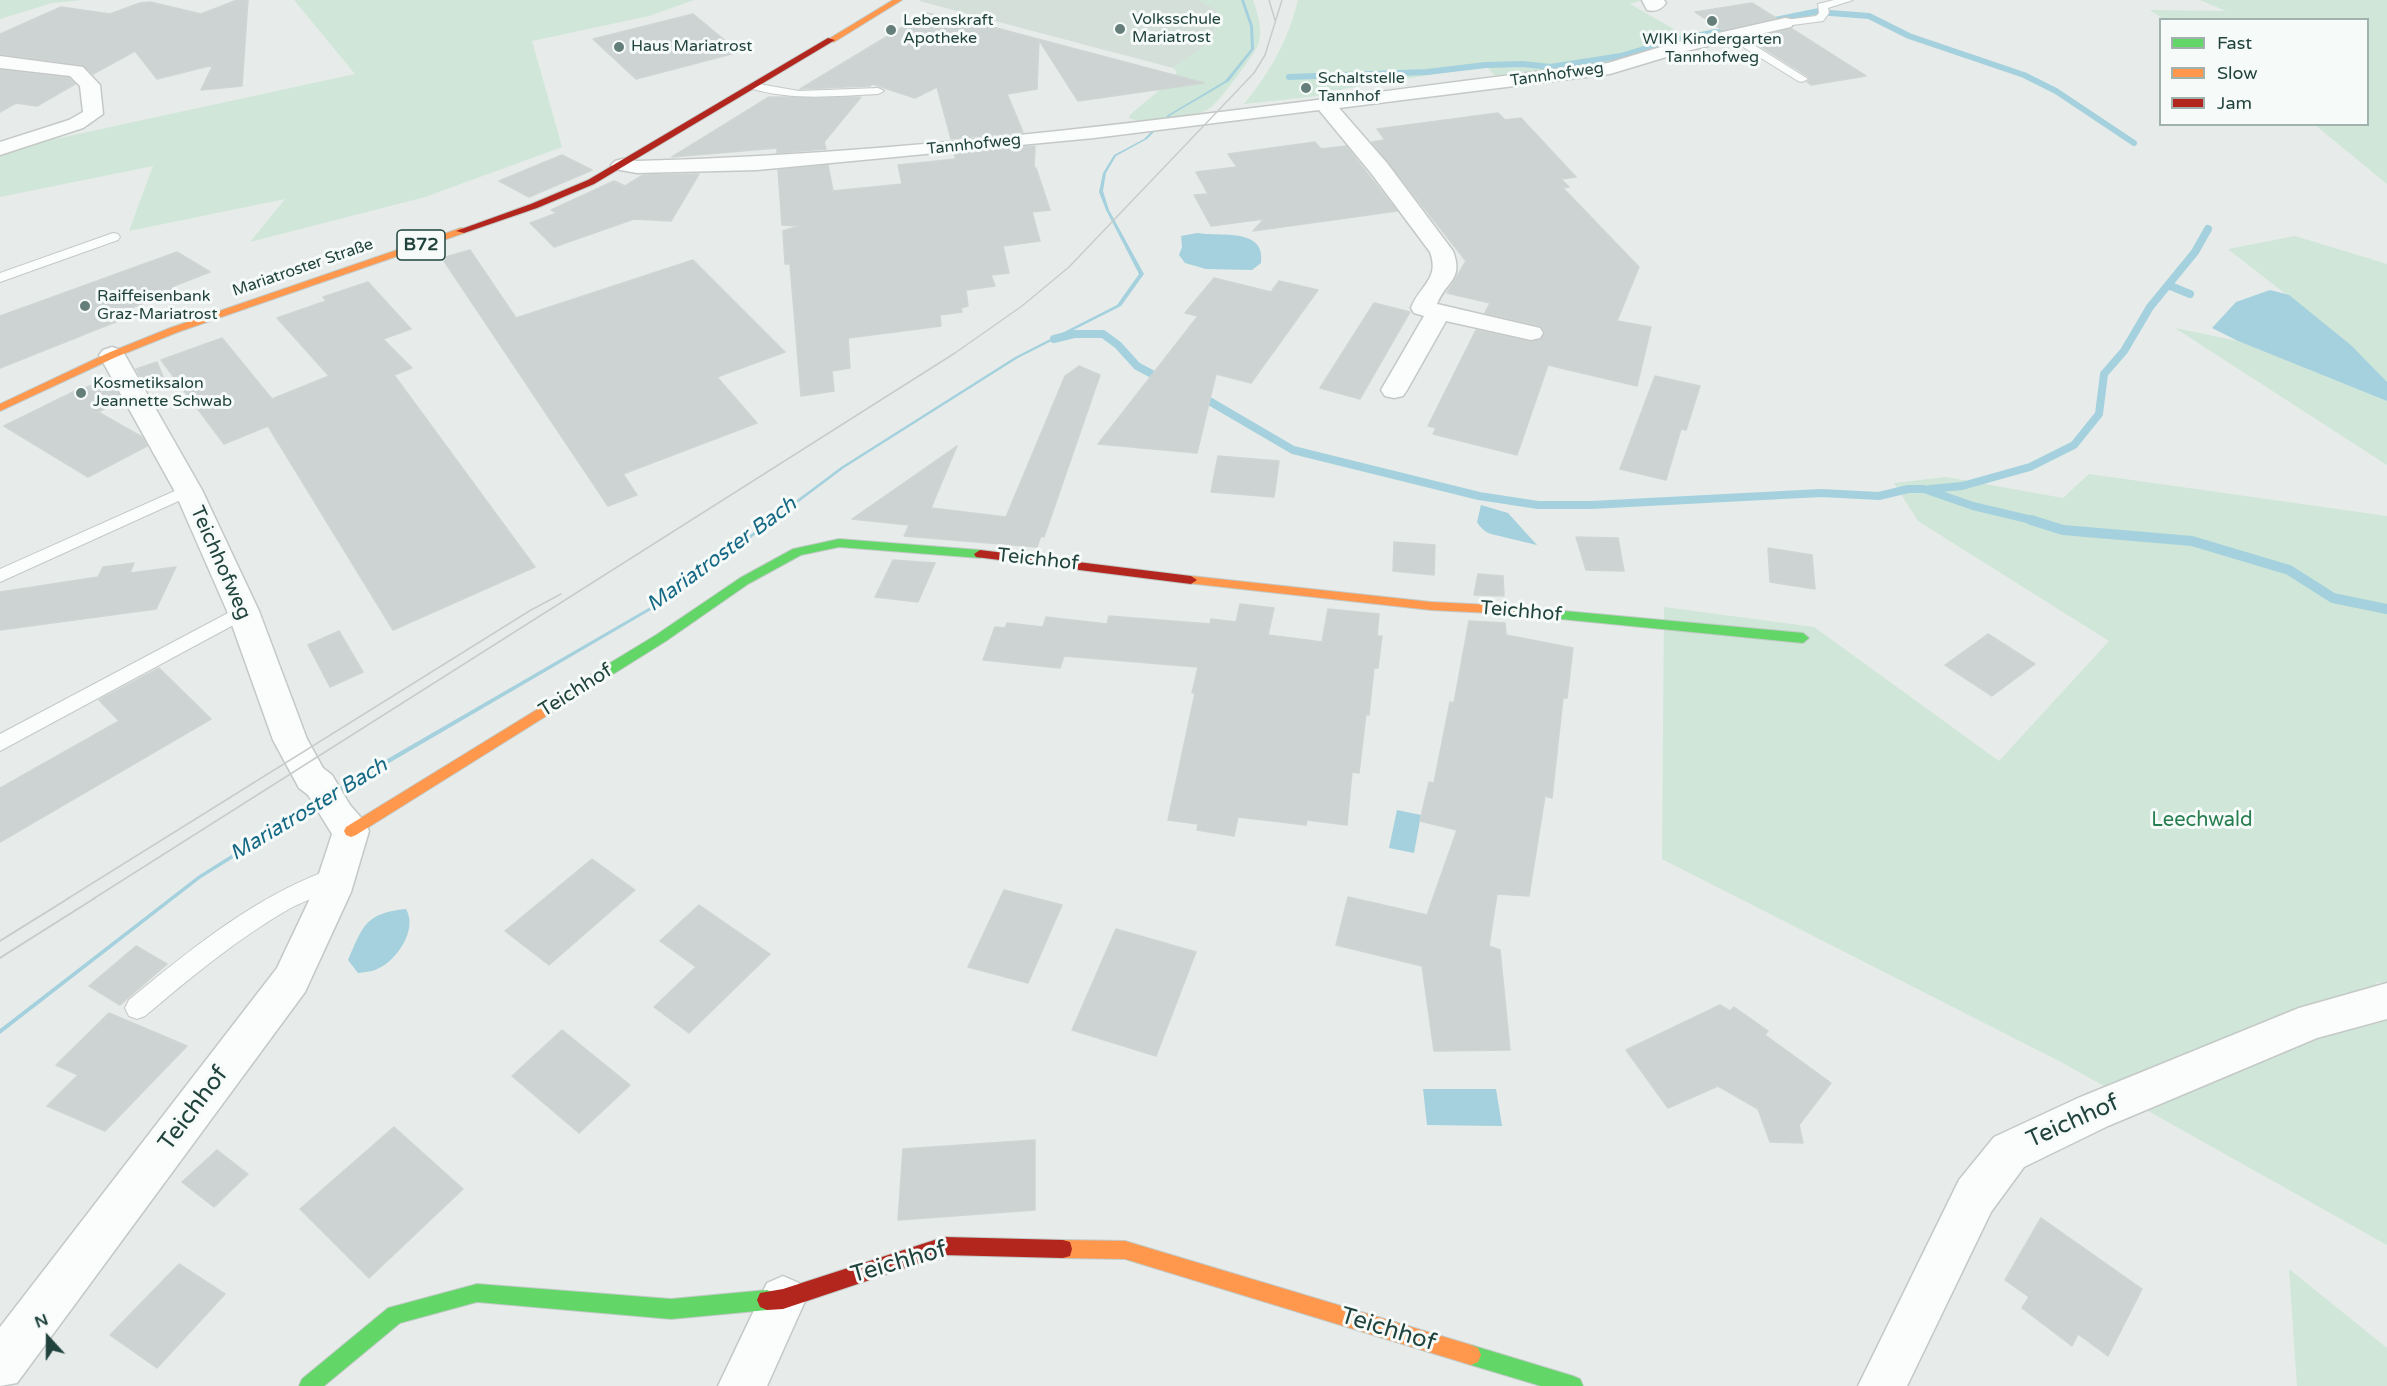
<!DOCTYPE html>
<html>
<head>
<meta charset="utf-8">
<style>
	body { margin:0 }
	#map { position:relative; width:2387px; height:1386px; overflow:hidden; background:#e7ecea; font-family:"Varela Round",sans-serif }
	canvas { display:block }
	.legend { position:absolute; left:2159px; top:18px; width:210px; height:108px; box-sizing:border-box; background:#f6fbf9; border:2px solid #a1b1ae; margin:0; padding:8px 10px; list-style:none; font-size:18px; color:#21433d }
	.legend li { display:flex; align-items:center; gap:12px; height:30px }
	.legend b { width:30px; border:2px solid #a1b1ae }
	.north { position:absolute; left:18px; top:1308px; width:60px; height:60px; -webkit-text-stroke:4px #f6fbf9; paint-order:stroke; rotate:339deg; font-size:16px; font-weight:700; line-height:24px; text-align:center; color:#21433d }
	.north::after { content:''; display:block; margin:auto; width:21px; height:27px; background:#21433d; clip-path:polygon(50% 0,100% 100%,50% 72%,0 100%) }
</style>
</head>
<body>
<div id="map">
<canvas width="2387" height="1386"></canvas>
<ul class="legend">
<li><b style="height:8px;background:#63d668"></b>Fast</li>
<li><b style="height:8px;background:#ff974d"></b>Slow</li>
<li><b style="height:8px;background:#b3261e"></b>Jam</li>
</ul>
<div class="north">N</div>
</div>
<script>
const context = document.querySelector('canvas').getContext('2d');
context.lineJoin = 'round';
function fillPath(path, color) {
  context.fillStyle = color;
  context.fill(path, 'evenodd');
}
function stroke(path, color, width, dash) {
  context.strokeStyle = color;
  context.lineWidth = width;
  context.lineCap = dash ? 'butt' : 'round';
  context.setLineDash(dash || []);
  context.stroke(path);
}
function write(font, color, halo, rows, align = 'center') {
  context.font = font + ' "Varela Round",sans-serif';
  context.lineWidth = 6;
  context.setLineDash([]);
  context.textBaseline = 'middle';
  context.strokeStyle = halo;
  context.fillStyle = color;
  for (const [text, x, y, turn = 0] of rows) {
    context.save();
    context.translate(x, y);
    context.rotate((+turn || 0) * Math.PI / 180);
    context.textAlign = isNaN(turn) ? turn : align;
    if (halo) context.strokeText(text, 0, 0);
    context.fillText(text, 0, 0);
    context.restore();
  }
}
fillPath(new Path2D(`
	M 921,0 L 1214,0 L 1218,16 L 1212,41 L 1173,68 L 919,1 Z`), '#d4dfda');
fillPath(new Path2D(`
	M 0,0 L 82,0 L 52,3 L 0,19 Z
	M 294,0 L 694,0 L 649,16 L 532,41 L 562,147 L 425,197 L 250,242 L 285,199 L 129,231 L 153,166 L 0,197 L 0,151 L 355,74 Z
	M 1198,0 L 1253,0 C 1258,13 1263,32 1258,45 C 1254,55 1219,102 1210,108 C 1194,119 1147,126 1129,118 L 1130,115 C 1146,100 1164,89 1177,72 L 1173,68 L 1212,41 L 1218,16 L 1216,10 Z
	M 1298,0 L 1642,0 L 1630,4 L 1691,39 L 1603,64 L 1496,77 L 1486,66 L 1342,89 L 1345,93 L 1244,104 C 1270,72 1288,41 1298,0 Z
	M 2200,0 L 2387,0 L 2387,184 L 2315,125 L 2368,124 L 2368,20 L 2165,20 L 2150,10 L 2226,11 Z
	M 2295,236 L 2387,264 L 2387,382 L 2352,346 L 2228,249 Z
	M 2175,328 L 2238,341 L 2387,401 L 2387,465 Z
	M 2089,474 L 2387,516 L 2387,983 L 2374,982 L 2387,989 L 2387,1245 L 2061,1062 L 1662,859 L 1664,607 L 1814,627 L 1999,761 L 2109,641 L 1918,521 L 1894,483 L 1946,477 L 2063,498 Z
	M 2289,1269 L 2387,1348 L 2387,1386 L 2297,1386 Z`), '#cfe6d8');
fillPath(new Path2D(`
	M 1241,0 L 1244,0 L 1253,26 L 1254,49 L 1229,81 L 1171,115 L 1147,139 L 1116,156 L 1106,173 L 1103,191 L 1109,210 L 1144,274 L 1121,306 L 1018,358 L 844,468 L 668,600 L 348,787 L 201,878 L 0,1034 L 0,1029 L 198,876 L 344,784 L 666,598 L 841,467 L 1015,357 L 1117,305 L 1139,274 L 1106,210 L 1099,192 L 1103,173 L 1114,155 L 1144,139 L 1168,115 L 1225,81 L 1251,49 L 1250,26 Z
	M 1197,233 C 1220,237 1266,227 1261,263 L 1252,270 L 1206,269 L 1185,263 L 1179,255 L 1182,247 L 1181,236 Z
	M 2270,290 L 2289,295 L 2352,346 L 2387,382 L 2387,401 L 2238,341 L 2212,328 L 2236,302 Z
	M 1481,505 L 1508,513 L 1537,545 C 1532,544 1491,534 1488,533 C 1483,530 1480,527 1477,522 Z
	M 1397,810 L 1421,815 L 1414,853 L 1389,848 Z
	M 406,909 C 418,929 397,961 377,969 C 372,972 364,972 358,973 L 348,960 C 363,926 365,913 406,909 Z
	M 1423,1089 L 1496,1089 L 1502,1126 L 1427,1125 Z`), '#a4d1dd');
stroke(new Path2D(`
	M 1830,13 L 1869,16 L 1909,36 L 2024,75 L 2056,91 L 2134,143
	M 1721,31 L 1819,11
	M 1289,77 L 1427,72 L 1486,65 L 1523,64 L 1550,67 L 1621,56 L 1670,41 L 1716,32`), '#a4d1dd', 6);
stroke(new Path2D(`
	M 2168,285 L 2195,252 L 2208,229
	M 1054,339 L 1074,334 L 1103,334 L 1118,345 L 1137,366 L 1165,381
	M 1199,395 L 1293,450 L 1479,496 L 1538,505 L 1591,505 L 1821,493 L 1879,496 L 1908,489 L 1924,489 L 1973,506 L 2036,521
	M 1930,489 L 1962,486 L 2030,467 L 2074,445 L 2099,414 L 2104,374 L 2124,351 L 2150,307 L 2168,285 L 2190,294`), '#a4d1dd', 8);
stroke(new Path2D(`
	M 2031,520 L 2063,530 L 2192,541 L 2289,570 L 2333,598 L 2387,609`), '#a4d1dd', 10);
const building = new Path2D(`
	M 237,0 L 248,0 L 242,86 L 201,90 L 213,65 L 157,79 L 135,51 L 93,74 L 83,65 L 0,54 L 0,34 L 61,7 L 110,14 L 140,3 L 150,2 L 201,14 Z
	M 1752,3 L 1776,18 L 1722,30 L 1695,12 Z
	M 926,13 L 970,21 L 1204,83 L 1078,101 L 1039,40 L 1037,89 L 1007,94 L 1023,132 L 951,139 L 937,87 L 915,98 L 872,84 L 870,86 L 800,89 Z
	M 693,14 L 739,52 L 636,79 L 593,39 Z
	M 1791,29 L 1792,29 L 1866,76 L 1811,85 L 1807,82 L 1810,80 L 1809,77 L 1749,39 Z
	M 0,70 L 69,78 L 75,84 L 37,106 L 16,103 L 0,112 Z
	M 769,97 L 861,97 L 824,142 L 826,149 L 777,153 L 777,148 L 672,157 Z
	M 1498,113 L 1505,120 L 1521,118 L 1576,177 L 1561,179 L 1569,187 L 1563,188 L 1639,267 L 1617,321 L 1651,327 L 1637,386 L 1548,365 L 1517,455 L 1433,434 L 1436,428 L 1428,426 L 1476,330 L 1531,342 L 1540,340 L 1545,332 L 1541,326 L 1485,313 L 1490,303 L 1447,293 L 1466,261 L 1372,142 L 1385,140 L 1377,129 Z
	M 1315,142 L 1321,149 L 1346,146 L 1397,211 L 1253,231 L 1264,219 L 1211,226 L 1194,195 L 1208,194 L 1196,172 L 1237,167 L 1228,154 Z
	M 1035,146 L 1034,168 L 1036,168 L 1050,210 L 1032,212 L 1040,241 L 1003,246 L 1009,273 L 991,275 L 995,286 L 966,290 L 968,306 L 961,308 L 962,312 L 940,315 L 941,326 L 848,338 L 850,368 L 832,371 L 834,391 L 801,396 L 790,264 L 785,264 L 783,231 L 799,226 L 782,225 L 778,170 L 828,165 L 833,191 L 902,184 L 898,165 L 956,159 L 954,154 Z
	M 562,155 L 592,170 L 529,197 L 499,181 Z
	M 699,174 L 671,221 L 634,219 L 554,247 L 530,223 L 557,213 L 551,210 L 614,181 L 625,186 L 643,175 Z
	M 470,250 L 516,318 L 693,260 L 785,352 L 717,377 L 757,423 L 623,474 L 637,495 L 608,506 L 442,258 Z
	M 177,252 L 210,272 L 174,286 L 176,291 L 118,313 L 123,319 L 0,368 L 0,316 Z
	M 1214,278 L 1271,292 L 1279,281 L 1318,290 L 1251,383 L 1216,374 L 1197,453 L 1098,444 L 1198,316 L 1185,313 Z
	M 368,282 L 411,329 L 383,339 L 412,368 L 394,375 L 535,567 L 393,630 L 268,426 L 224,444 L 161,360 L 222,338 L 272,399 L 329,376 L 277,318 L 326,301 L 323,297 Z
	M 1374,303 L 1410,312 L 1360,399 L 1320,388 Z
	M 157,362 L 164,379 L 146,388 L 136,369 Z
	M 1079,366 L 1100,375 L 1044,537 L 1041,536 L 1037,547 L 904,536 L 909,525 L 852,519 L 957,446 L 931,508 L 1006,517 L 1065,376 Z
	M 1655,376 L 1700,386 L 1686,430 L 1681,429 L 1666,480 L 1620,469 Z
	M 110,379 L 122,400 L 98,412 L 142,437 L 147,446 L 88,477 L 4,426 L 73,392 Z
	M 1218,456 L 1279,461 L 1274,497 L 1211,492 Z
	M 1576,537 L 1618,538 L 1624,571 L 1586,570 Z
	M 1394,542 L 1435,545 L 1434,575 L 1393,571 Z
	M 1768,548 L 1812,555 L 1815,589 L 1770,582 Z
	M 893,560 L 935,563 L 918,602 L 875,597 Z
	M 134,563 L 130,573 L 176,567 L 156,609 L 0,630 L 0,592 L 98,577 L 103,567 Z
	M 1478,574 L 1503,576 L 1504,596 L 1474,595 Z
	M 1240,604 L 1274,608 L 1268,635 L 1322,642 L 1328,609 L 1379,614 L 1377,636 L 1382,636 L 1378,668 L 1374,668 L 1369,715 L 1366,714 L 1359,773 L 1352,772 L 1347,825 L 1307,820 L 1306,825 L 1238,817 L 1234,836 L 1197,830 L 1198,824 L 1168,820 L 1195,693 L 1192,693 L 1198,667 L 1064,656 L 1060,668 L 983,660 L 995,627 L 1005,628 L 1007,623 L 1043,627 L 1046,617 L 1107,624 L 1109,616 L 1210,624 L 1211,619 L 1236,622 Z
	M 1469,621 L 1505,623 L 1506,635 L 1573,648 L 1567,698 L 1563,698 L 1552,798 L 1545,796 L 1529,896 L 1497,894 L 1489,946 L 1500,950 L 1510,1050 L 1434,1051 L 1422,966 L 1336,945 L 1348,897 L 1427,915 L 1457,830 L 1420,821 L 1429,782 L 1434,783 L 1450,702 L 1454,703 Z
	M 339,631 L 363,672 L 330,687 L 308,645 Z
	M 1988,634 L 2035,664 L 1992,696 L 1945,665 Z
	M 159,668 L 211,719 L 0,842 L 0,788 L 119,721 L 99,700 Z
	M 592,859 L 635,890 L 549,965 L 505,931 Z
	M 1004,890 L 1062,905 L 1028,983 L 968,967 Z
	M 699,905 L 770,954 L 689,1033 L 654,1007 L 696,967 L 660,941 Z
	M 1116,929 L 1196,952 L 1156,1056 L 1072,1030 Z
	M 136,946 L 167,964 L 120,1005 L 89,986 Z
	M 1720,1005 L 1730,1011 L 1734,1007 L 1768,1031 L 1765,1035 L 1831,1083 L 1799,1125 L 1803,1143 L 1770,1142 L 1758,1109 L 1718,1086 L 1668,1108 L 1626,1050 Z
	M 109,1013 L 187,1046 L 105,1131 L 47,1106 L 78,1075 L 56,1065 Z
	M 562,1030 L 630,1085 L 579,1133 L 512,1076 Z
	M 394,1127 L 463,1189 L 369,1278 L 300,1209 Z
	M 1035,1140 L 1035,1210 L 898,1220 L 903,1149 Z
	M 217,1150 L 248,1174 L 214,1207 L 182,1182 Z
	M 2041,1218 L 2142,1289 L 2108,1356 L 2078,1334 L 2072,1346 L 2022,1308 L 2029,1297 L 2005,1280 Z
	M 179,1264 L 225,1294 L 157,1368 L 110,1335 Z`);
fillPath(building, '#cdd3d2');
stroke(building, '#cfd5d3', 1.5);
const lane = new Path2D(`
	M 1834,0 L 1853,0 L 1828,8 L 1829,13 L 1823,21 L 1785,26 L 1780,23 L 1785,20 L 1816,16 L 1819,13 L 1818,4 Z
	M 1731,32 L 1735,33 L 1808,79 L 1802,82 L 1798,81 L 1727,37 L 1726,35 Z
	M 753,83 L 799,91 L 878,88 L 884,91 L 878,94 C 834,96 792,101 749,88 L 747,86 Z
	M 113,233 L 118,234 L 120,237 L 118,240 L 0,282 L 0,273 Z
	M 188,485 L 194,486 L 196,490 L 194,494 L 0,582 L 0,569 Z
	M 243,605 L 250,606 L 252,611 L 250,616 L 0,751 L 0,734 Z
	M 337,867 L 345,870 L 348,876 C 342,888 303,901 289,909 C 237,939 191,977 145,1016 L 137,1019 L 129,1016 L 125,1008 L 129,1000 C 192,948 258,894 337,867 Z`);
const street = new Path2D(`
	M 1642,0 L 1664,0 L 1666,3 C 1661,10 1655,12 1647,10 Z
	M 1785,18 L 1791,19 L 1794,23 L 1791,27 L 1686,51 L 1610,74 L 1339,108 L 1387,163 L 1453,251 C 1464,280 1446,281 1437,304 L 1540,328 L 1543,333 L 1540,338 L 1531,340 L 1446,321 L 1407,390 L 1403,396 L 1394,398 L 1385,396 L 1381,390 L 1424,316 L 1414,313 L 1411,308 C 1420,285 1440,279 1430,252 L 1371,173 L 1319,110 L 1094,138 L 757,170 L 637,173 L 615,169 L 611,165 L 615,161 L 622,159 L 637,161 C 962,153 1286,102 1608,63 L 1674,43 Z
	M 0,56 L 83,67 L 100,85 L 103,114 L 83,128 L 0,155 L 0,142 L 69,120 L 83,112 L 80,86 L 70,76 L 0,68 Z
	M 112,347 L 121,350 L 125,355 L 202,490 L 259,611 L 307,739 L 323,768 L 332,775 L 350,805 L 364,821 L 369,831 L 351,892 L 305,992 L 17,1383 L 0,1386 L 0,1327 L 277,968 L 313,892 L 332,834 L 308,795 L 299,788 L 273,740 L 227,611 L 174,490 L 99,355 L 103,350 Z
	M 2387,983 L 2387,1019 L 2317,1038 L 2108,1126 L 2024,1167 L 1991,1212 L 1907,1386 L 1858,1386 L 1959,1180 L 1994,1137 L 2078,1098 L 2299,1008 Z
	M 783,1276 L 799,1283 L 806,1299 L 767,1386 L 718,1386 L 767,1283 Z`);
const fast = new Path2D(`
	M 839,539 L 980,550 L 986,554 L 980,558 L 839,547 L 801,555 L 748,584 L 666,641 L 551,713 L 541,713 L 539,709 L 541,705 L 656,635 L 740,578 L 793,549 Z
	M 1510,606 L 1803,633 L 1809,638 L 1803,643 L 1510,614 L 1504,610 Z
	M 477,1284 L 671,1299 L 767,1290 L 774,1293 L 777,1300 L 774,1307 L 767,1310 L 671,1319 L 477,1302 L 400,1323 L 324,1386 L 299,1386 L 302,1379 L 388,1308 Z
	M 1471,1345 L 1573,1376 L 1580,1379 L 1583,1386 L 1541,1386 L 1471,1365 L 1464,1362 L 1461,1355 L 1464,1348 Z`);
const slow = new Path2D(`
	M 893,0 L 902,0 L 834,42 L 827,40 Z
	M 461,228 L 464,229 L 464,233 L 178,332 L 116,357 L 0,411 L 0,404 L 108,353 L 170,328 Z
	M 1191,576 L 1431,602 L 1510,606 L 1516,610 L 1510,614 L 1431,610 L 1187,583 L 1185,580 Z
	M 546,704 L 551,705 L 553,709 L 551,713 L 356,835 L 351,837 L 346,835 L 344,831 L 346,827 Z
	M 1063,1240 L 1125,1241 L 1471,1345 L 1478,1348 L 1481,1355 L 1478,1362 L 1471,1365 L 1125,1259 L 1063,1258 L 1056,1256 L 1054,1249 L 1056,1242 Z`);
const jam = new Path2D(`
	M 828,38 L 835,40 L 594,184 L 537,208 L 464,233 L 456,231 L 531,204 L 588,180 Z
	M 980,550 L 1191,576 L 1197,580 L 1191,584 L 976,557 L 974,554 Z
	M 944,1237 L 1063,1240 L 1070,1242 L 1072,1249 L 1070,1256 L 1063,1258 L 944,1255 L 783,1309 L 767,1310 L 760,1307 L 757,1300 L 760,1293 L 783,1289 Z`);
stroke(lane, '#c4c9c7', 2);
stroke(street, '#c4c9c7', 3);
stroke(fast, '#c2cac8', 2);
stroke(slow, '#c2cac8', 2);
stroke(jam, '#c2cac8', 2);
fillPath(lane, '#fbfcfc');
fillPath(street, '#fbfcfc');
fillPath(fast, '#63d668');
fillPath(slow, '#ff974d');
fillPath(jam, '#b3261e');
stroke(new Path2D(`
	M 1269,0 L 1275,20
	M 67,899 L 531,610 L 561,594
	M 93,899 L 955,353 L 1022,306 L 1069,267 L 1254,73 L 1265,55 L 1282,0`), '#c8cdcb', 1.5);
stroke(new Path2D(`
	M 0,941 L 69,898
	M 0,958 L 95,898`), '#c8cdcb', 2);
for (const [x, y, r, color] of [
	[1712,21,6,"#667e7a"],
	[1120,29,6,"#667e7a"],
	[891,30,6,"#667e7a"],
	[619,47,6,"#667e7a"],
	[1306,88,6,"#667e7a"],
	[85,306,6,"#667e7a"],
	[81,393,6,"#667e7a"]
]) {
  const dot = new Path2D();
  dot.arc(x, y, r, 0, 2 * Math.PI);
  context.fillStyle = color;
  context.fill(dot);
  stroke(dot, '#f6fbf9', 2);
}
write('16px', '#21433d', '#f6fbf9', [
	["Volksschule",1132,20],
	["Mariatrost",1132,38],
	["Lebenskraft",903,21],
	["Apotheke",903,39],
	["WIKI Kindergarten",1712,40,"center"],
	["Tannhofweg",1712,58,"center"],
	["Haus Mariatrost",631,47],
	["Schaltstelle",1318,79],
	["Tannhof",1318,97],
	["Raiffeisenbank",97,297],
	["Graz-Mariatrost",97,315],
	["Kosmetiksalon",93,384],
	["Jeannette Schwab",93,402]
], 'left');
write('16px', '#21433d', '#f6fbf9', [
	["Tannhofweg",1557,75,-8],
	["Tannhofweg",974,145,-6],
	["Mariatroster Straße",303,268,-19]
]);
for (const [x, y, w] of [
	[421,245,48]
]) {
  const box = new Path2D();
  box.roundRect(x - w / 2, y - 15, w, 30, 4.5);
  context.fillStyle = '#f6fbf9';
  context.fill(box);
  stroke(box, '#21433d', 1.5);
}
write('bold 18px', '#21433d', null, [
	["B72",421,245]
]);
write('20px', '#21433d', '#f6fbf9', [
	["Teichhof",1038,560,6],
	["Teichhofweg",220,563,66],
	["Teichhof",1521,612,5],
	["Teichhof",576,691,-32]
]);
write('20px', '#277e50', '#f6fbf9', [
	["Leechwald",2202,821]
]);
write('italic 21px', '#156985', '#f6fbf9', [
	["Mariatroster Bach",722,555,-36],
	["Mariatroster Bach",309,810,-31]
]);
write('24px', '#21433d', '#f6fbf9', [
	["Teichhof",194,1109,-53],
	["Teichhof",2073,1122,-24],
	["Teichhof",899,1263,-16],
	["Teichhof",1388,1330,17]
]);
</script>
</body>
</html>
